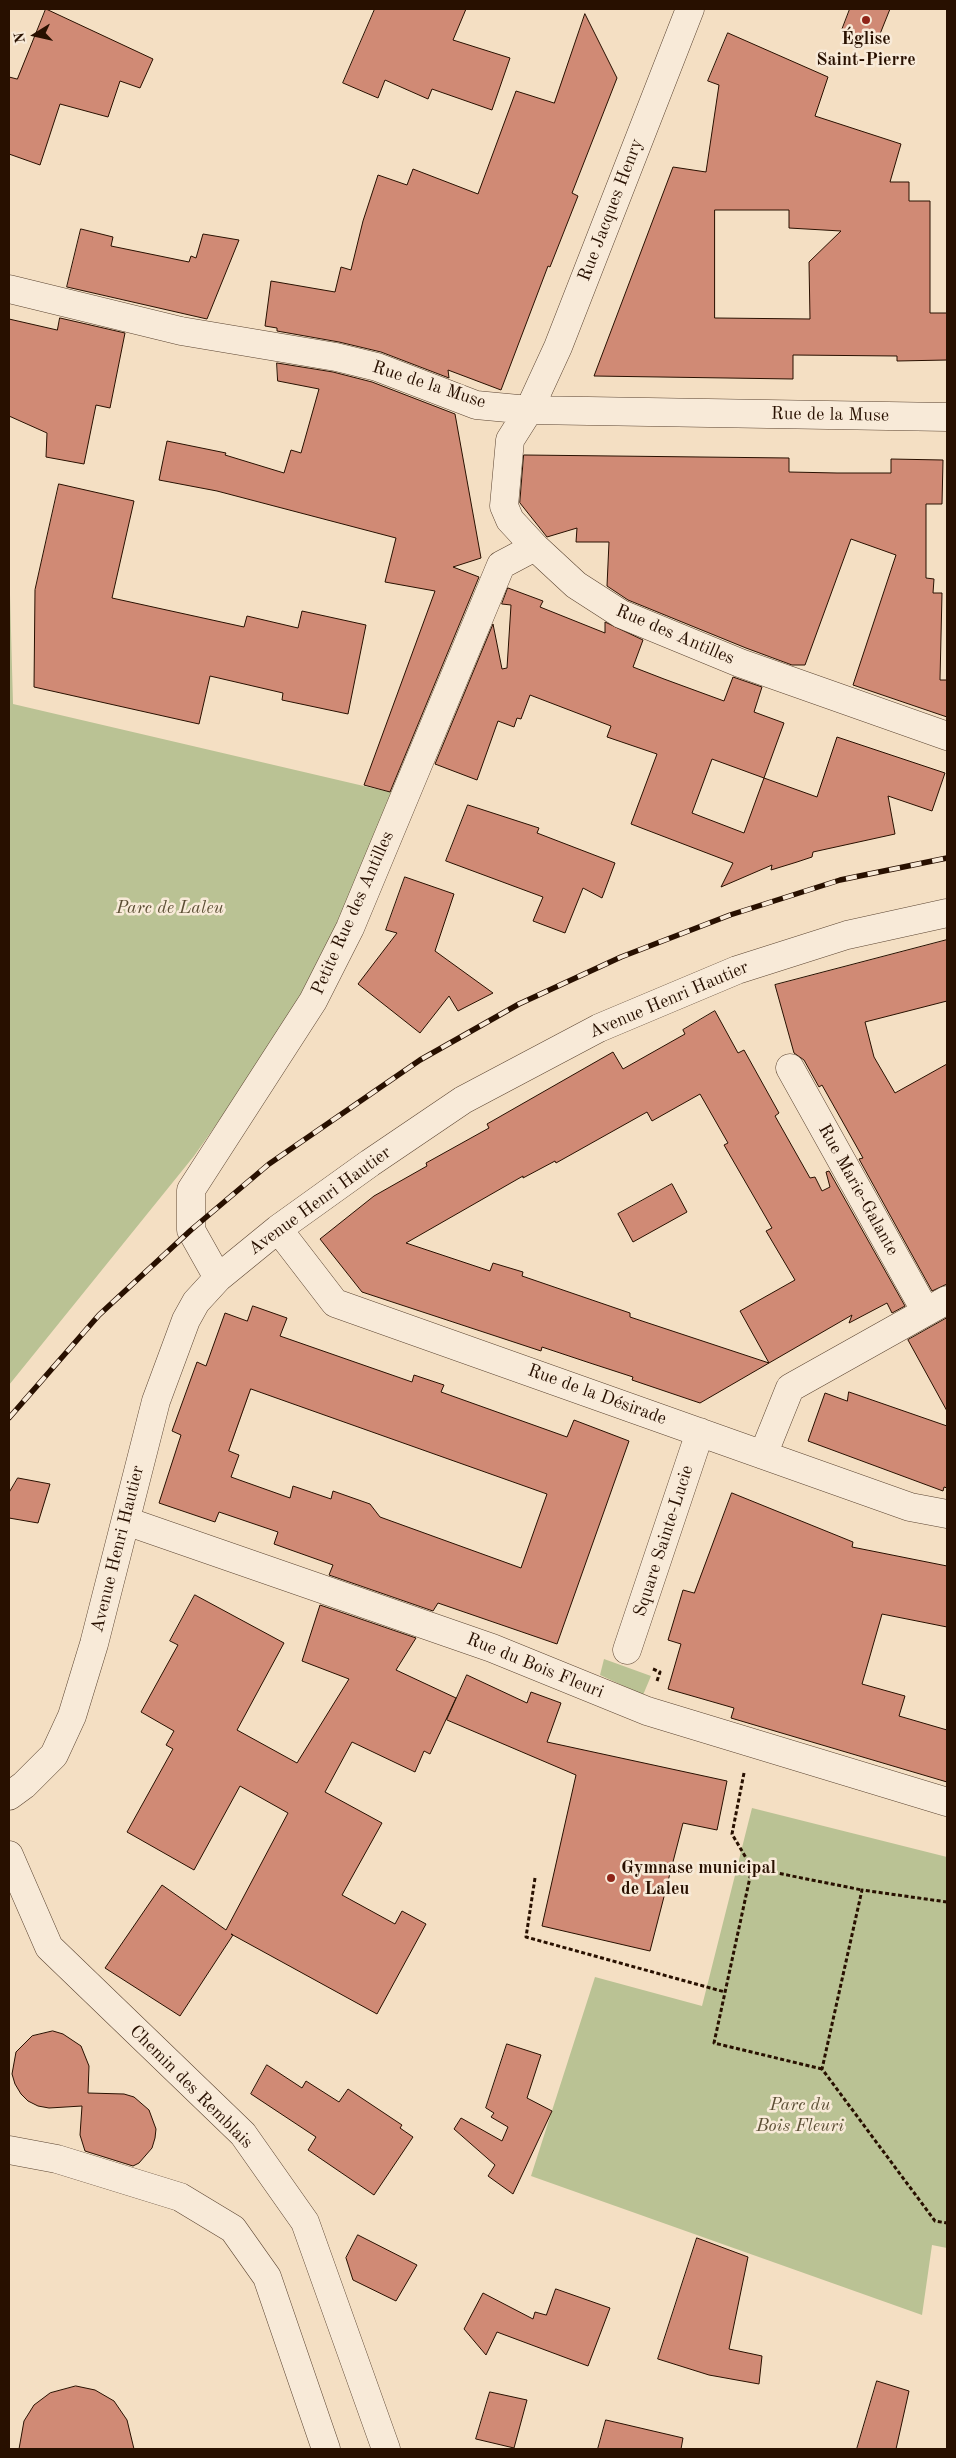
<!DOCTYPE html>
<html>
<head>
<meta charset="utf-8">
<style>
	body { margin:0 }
	#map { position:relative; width:956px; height:2458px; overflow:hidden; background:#f4dfc3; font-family:"Old Standard TT",serif }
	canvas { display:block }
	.frame { position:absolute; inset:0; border:10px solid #281000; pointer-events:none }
	.north { position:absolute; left:10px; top:10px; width:50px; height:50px; -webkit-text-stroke:4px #f8ead8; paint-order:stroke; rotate:260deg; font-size:14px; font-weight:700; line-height:20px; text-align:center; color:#281000 }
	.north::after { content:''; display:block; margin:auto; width:18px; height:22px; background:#281000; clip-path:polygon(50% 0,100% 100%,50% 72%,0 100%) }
</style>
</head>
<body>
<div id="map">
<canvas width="956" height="2458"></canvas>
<div class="frame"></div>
<div class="north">N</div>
</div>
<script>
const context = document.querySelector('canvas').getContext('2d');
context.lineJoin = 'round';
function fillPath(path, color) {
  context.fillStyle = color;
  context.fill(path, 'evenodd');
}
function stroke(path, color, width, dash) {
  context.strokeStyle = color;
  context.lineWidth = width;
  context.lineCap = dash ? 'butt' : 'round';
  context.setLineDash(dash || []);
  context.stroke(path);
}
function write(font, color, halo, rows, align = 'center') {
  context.font = font + ' "Old Standard TT",serif';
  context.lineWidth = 5;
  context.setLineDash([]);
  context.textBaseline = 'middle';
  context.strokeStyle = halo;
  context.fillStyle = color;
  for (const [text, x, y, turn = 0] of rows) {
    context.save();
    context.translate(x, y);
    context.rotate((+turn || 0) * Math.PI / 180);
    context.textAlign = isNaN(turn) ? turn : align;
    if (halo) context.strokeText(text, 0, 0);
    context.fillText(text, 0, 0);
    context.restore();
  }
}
fillPath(new Path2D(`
	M 9,558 L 13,704 L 398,794 L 312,989 L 194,1156 L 9,1385 Z
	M 604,1659 L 651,1676 L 643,1695 L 600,1675 Z
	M 752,1808 L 947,1857 L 947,2248 L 932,2245 L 922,2315 L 531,2176 L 595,1977 L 702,2006 Z`), '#bac294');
const building = new Path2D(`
	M 46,9 L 153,59 L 140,88 L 120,81 L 108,117 L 60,104 L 40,165 L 9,154 L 9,77 L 17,79 Z
	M 375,9 L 466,9 L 453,40 L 510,58 L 492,110 L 432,89 L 428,99 L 385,80 L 378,98 L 343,83 Z
	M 850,9 L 890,9 L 876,44 L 842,30 Z
	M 585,14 L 617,78 L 572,193 L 578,196 L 550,267 L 548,266 L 501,390 L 448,370 L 449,378 L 381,352 L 339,342 L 277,331 L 277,328 L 265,326 L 271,281 L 335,292 L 341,267 L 351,270 L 363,221 L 378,175 L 407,185 L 413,169 L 478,194 L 516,91 L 554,103 Z
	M 728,33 L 828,77 L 815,116 L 901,144 L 890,182 L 909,182 L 909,201 L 930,201 L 930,313 L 947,313 L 947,360 L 897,361 L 897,356 L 793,355 L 793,379 L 594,376 L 673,167 L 706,172 L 719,85 L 708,81 ZM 715,210 L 789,210 L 789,228 L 841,231 L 809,262 L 810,319 L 715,318 Z
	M 81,229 L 113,237 L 111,246 L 189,262 L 191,256 L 196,258 L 203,234 L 239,240 L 207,319 L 67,287 Z
	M 60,318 L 125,333 L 110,408 L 96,405 L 84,464 L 46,457 L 47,433 L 9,416 L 9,319 L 57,330 Z
	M 277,363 L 333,372 L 372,382 L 455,414 L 481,558 L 453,567 L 479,577 L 390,792 L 364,785 L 435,591 L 385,582 L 396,538 L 217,491 L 159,480 L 167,441 L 226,453 L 225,455 L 284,473 L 291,450 L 301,453 L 319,389 L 278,381 Z
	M 524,455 L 789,458 L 789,472 L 837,473 L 891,473 L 891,459 L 943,460 L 942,504 L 926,504 L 926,578 L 934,579 L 933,593 L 942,593 L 940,680 L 947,680 L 947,717 L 853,685 L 896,555 L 851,539 L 805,665 L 792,665 L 746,648 L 628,600 L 607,586 L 609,542 L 576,542 L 577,528 L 547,537 L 520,503 Z
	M 59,484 L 134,501 L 112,598 L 244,627 L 247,616 L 298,628 L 302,611 L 366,625 L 348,714 L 282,700 L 283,693 L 210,676 L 199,724 L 34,687 L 35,590 Z
	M 508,588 L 543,601 L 540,607 L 605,633 L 605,622 L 643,640 L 633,667 L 664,679 L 724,701 L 733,677 L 762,687 L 754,712 L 784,723 L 764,778 L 712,759 L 692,813 L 744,833 L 764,778 L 817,797 L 837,737 L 945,773 L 932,811 L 888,796 L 895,834 L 813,852 L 812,857 L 797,862 L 771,870 L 772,865 L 721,887 L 733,863 L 631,824 L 657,754 L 607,737 L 611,726 L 530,695 L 521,719 L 517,718 L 514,727 L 498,721 L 477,780 L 435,764 L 493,624 L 502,669 L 507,668 L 511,605 L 502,604 Z
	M 468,805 L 539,828 L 537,833 L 615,863 L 602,898 L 583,888 L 565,933 L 533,921 L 543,897 L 446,861 Z
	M 405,877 L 454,894 L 435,951 L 493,993 L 458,1011 L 449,996 L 420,1033 L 358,984 L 397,933 L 386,930 Z
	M 947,940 L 947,1001 L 865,1022 L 874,1057 L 895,1093 L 947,1064 L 947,1284 L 932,1291 L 859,1159 L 863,1158 L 822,1085 L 819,1087 L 804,1060 L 794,1053 L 775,985 Z
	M 715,1011 L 738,1053 L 744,1050 L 779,1113 L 775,1116 L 810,1178 L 815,1177 L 822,1191 L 830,1187 L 826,1172 L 829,1171 L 905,1306 L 892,1313 L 887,1303 L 849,1323 L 852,1315 L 769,1363 L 740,1311 L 795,1280 L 766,1231 L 772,1228 L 724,1145 L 728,1143 L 700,1094 L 652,1121 L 647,1112 L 556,1163 L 555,1161 L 523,1178 L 523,1176 L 406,1243 L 490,1271 L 493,1263 L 523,1272 L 522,1276 L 630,1313 L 630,1317 L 769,1363 L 700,1403 L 632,1380 L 633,1377 L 590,1363 L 542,1347 L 541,1351 L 362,1292 L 320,1239 L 374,1196 L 427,1166 L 426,1163 L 489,1128 L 487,1124 L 613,1052 L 623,1069 L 685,1034 L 683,1030 Z
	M 672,1184 L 687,1212 L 633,1242 L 618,1214 Z
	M 253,1306 L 287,1318 L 280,1336 L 412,1382 L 414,1375 L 444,1385 L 441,1392 L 567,1437 L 574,1420 L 629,1441 L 557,1644 L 438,1603 L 433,1611 L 329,1575 L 333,1565 L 274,1544 L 278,1532 L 219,1512 L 215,1522 L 159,1503 L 181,1435 L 172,1431 L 197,1362 L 206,1366 L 225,1313 L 247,1321 ZM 251,1389 L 547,1494 L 521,1568 L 380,1517 L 370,1504 L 333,1491 L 331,1499 L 293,1486 L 290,1498 L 231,1477 L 239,1455 L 229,1451 Z
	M 947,1318 L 947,1411 L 908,1340 Z
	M 849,1392 L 947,1426 L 947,1488 L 944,1487 L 943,1491 L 808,1441 L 825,1393 L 847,1401 Z
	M 18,1478 L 50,1484 L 38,1523 L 9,1518 L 9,1493 Z
	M 732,1493 L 853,1542 L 852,1547 L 947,1566 L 947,1627 L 882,1614 L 862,1684 L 905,1696 L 899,1716 L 947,1730 L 947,1782 L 731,1718 L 734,1708 L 668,1689 L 681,1644 L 668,1640 L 683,1590 L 694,1593 Z
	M 195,1595 L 284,1643 L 237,1730 L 297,1763 L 349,1679 L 302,1661 L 320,1605 L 416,1638 L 396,1670 L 456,1698 L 430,1754 L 424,1751 L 415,1772 L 352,1742 L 325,1792 L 382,1823 L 342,1895 L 395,1924 L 402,1911 L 426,1924 L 377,2014 L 231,1934 L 233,1935 L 180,2016 L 105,1968 L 162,1885 L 226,1930 L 288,1813 L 240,1786 L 194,1870 L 127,1832 L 173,1749 L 166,1745 L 174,1731 L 141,1712 L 178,1645 L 170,1641 Z
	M 467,1675 L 527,1703 L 531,1692 L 561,1703 L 547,1742 L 727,1781 L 717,1830 L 683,1823 L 650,1951 L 542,1926 L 576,1775 L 447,1720 Z
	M 53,2031 L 63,2034 L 81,2046 L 89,2066 L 88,2093 L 124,2094 L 134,2097 L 149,2110 L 156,2129 L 155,2138 L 152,2148 L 139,2163 L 133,2166 L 85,2151 L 80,2135 L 82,2106 L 49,2108 L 38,2106 L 28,2101 L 21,2094 L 15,2084 L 12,2074 L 16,2052 L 32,2036 Z
	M 507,2044 L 541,2055 L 527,2098 L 552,2111 L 513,2194 L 488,2176 L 495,2165 L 454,2129 L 461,2118 L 502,2141 L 508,2127 L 491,2117 L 494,2113 L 486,2108 Z
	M 267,2065 L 302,2088 L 306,2081 L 339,2102 L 348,2089 L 402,2125 L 400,2128 L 413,2137 L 374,2195 L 308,2150 L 316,2137 L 251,2094 Z
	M 358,2235 L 417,2265 L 396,2301 L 353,2280 L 346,2258 Z
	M 697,2238 L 748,2257 L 729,2349 L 762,2356 L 759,2384 L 709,2375 L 658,2359 Z
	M 556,2289 L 610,2308 L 588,2366 L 497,2332 L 486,2355 L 464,2329 L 483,2293 L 533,2319 L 535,2312 L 546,2315 Z
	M 877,2381 L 909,2391 L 896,2449 L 857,2449 Z
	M 76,2386 L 95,2390 L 114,2401 L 127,2420 L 134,2449 L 19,2449 L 24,2421 L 34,2405 L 50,2393 Z
	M 490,2392 L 527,2400 L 514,2448 L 476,2439 Z
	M 606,2420 L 683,2438 L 681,2449 L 598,2449 Z`);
fillPath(building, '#d08a75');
stroke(building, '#281000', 1);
const minor = new Path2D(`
	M 690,9 L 558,347 L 529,410 L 510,440 L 504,506 L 510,520 L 535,547 L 576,585 L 621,614 L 740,663 L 947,736
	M 9,289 L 181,331 L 336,357 L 377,367 L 476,405 L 529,410 L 947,417
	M 790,1068 L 926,1312
	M 278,1229 L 335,1303 L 910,1507 L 947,1514
	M 218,1278 L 191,1230 L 191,1190 L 313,1001 L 350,928 L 501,565 L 535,547
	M 763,1455 L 790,1388 L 947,1300
	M 126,1521 L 492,1648 L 647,1711 L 947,1802
	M 627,1650 L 700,1432
	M 9,1796 L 24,1785 L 54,1755 L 72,1716 L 94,1644 L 156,1401 L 186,1320 L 196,1302 L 218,1278 L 278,1229 L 370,1163 L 463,1100 L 599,1028 L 737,970 L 847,935 L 947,913
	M 9,1855 L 49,1947 L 243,2134 L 305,2222 L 386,2449
	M 9,2150 L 57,2159 L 180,2197 L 233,2229 L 267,2277 L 326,2449`);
stroke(minor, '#5b4431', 29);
stroke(new Path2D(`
	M 653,1669 L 660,1672 L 657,1681
	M 744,1773 L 732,1834 L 752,1868
	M 535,1878 L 526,1937 L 725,1992
	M 947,1902 L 862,1890 L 822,2069 L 935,2221 L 947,2223
	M 822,2069 L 714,2043 L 752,1868 L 862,1890`), '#281000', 3, [4, 2.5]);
stroke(minor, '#f8ead8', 28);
const rail = new Path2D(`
	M 9,1418 L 99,1315 L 191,1230 L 269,1164 L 420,1060 L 519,1004 L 621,957 L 730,915 L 840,880 L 947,858`);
stroke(rail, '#281000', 5.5);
stroke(rail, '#f8ead8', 4, [11]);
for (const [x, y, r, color] of [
	[866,20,5,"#8f2418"],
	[611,1878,5,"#8f2418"]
]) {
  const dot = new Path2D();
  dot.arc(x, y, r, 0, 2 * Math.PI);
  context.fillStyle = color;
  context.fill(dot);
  stroke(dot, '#f8ead8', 2);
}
write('bold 18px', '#281000', '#f8ead8', [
	["Église",866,39],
	["Saint-Pierre",866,60],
	["Gymnase municipal",621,1868,"left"],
	["de Laleu",621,1889,"left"]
]);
write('18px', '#281000', '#f8ead8', [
	["Rue Jacques Henry",611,210,-69],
	["Rue de la Muse",429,385,18],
	["Rue de la Muse",830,415,1],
	["Rue des Antilles",675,635,23],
	["Petite Rue des Antilles",353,913,-66],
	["Avenue Henri Hautier",669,1000,-23],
	["Rue Marie-Galante",858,1190,61],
	["Avenue Henri Hautier",320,1201,-36],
	["Rue de la Désirade",597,1395,20],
	["Square Sainte-Lucie",664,1541,-72],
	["Avenue Henri Hautier",118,1549,-76],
	["Rue du Bois Fleuri",535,1666,22],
	["Chemin des Remblais",191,2087,45]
]);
write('italic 18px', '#5b4e34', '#f8ead8', [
	["Parc de Laleu",170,908],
	["Parc du",800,2105],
	["Bois Fleuri",800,2126]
]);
</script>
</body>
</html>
